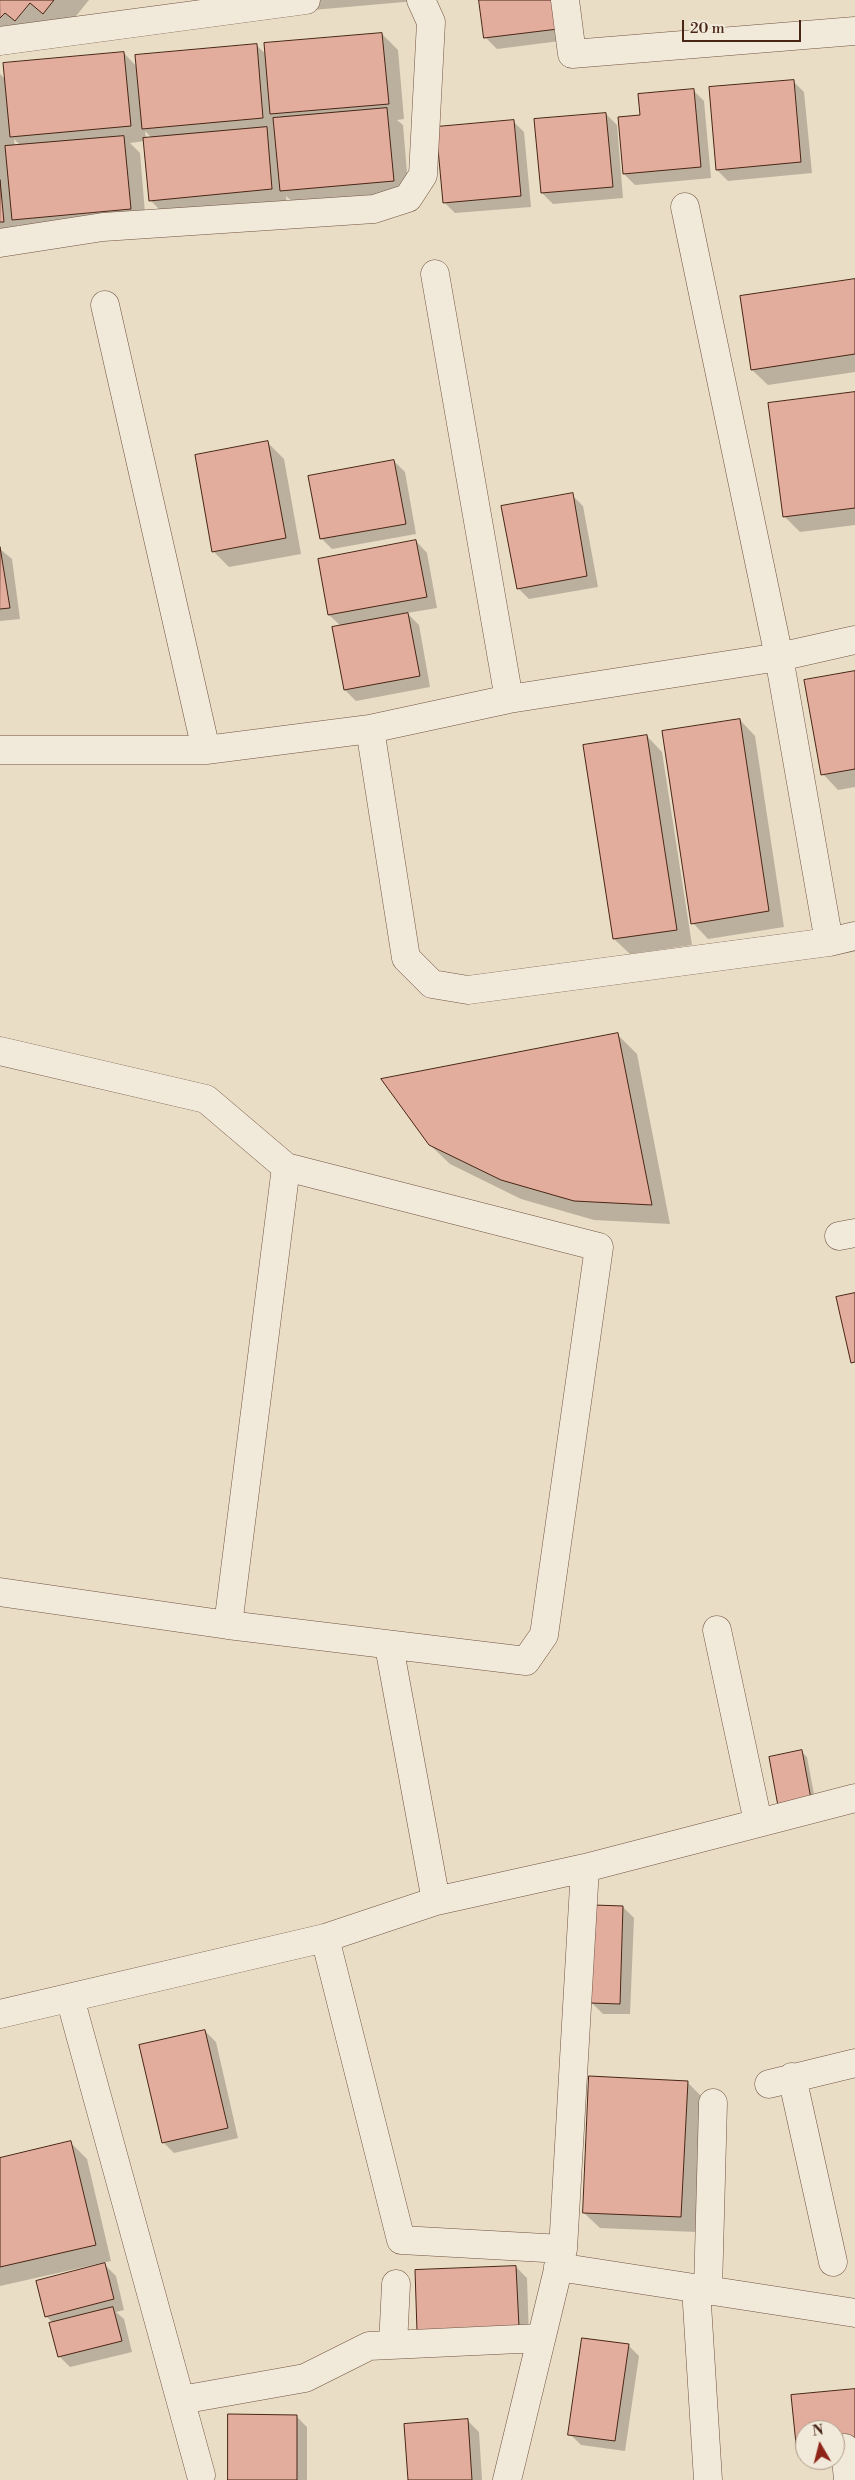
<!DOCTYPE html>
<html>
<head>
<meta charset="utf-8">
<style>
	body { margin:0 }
	#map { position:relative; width:855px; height:2480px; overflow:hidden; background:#eaddc5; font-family:"Libre Bodoni",serif }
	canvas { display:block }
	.north { position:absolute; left:795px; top:2420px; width:50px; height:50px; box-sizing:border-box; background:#f1e9d9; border:1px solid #ae9b8b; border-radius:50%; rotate:352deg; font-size:14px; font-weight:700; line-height:20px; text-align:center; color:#492516 }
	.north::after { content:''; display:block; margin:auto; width:18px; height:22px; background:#8f2418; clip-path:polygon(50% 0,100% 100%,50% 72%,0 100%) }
	.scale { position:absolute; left:682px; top:20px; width:119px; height:22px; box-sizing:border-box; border:2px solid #492516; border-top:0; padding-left:6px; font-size:15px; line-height:18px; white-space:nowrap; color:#492516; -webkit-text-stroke:4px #f1e9d9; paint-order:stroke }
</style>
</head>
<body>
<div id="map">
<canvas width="855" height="2480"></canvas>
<div class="north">N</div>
<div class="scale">20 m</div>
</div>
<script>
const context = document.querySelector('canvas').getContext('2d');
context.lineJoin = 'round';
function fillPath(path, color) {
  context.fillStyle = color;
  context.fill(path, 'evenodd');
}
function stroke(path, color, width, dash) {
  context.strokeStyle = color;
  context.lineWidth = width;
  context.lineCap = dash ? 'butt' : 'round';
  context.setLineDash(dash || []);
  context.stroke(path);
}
fillPath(new Path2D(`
	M 0,0 L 89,0 L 63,32 L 0,42 Z
	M 278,0 L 427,0 L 290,12 Z
	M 481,0 L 564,0 L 568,40 L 497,49 L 486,38 Z
	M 382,34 L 398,50 L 404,119 L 397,120 L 403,125 L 409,196 L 297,206 L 286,196 L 287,205 L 166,216 L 150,200 L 145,141 L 130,143 L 140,153 L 146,225 L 29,235 L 18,224 L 19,237 L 0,239 L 0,74 L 6,80 L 124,53 L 138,68 L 256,45 L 267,55 ZM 145,131 L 153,139 L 146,139 ZM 14,139 L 21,146 L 15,147 Z
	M 793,81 L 804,92 L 812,173 L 728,181 L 717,170 Z
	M 693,90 L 704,101 L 711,178 L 635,185 L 624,174 L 641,116 Z
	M 606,114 L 617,125 L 623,198 L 553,204 L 542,193 Z
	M 513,121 L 524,132 L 531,207 L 455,213 L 444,202 Z
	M 855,280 L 855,372 L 768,385 L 752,370 Z
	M 855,393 L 855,525 L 800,532 L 785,517 Z
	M 268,443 L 284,459 L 301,554 L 229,567 L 213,551 Z
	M 394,461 L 405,472 L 416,534 L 332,549 L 321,538 Z
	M 572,495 L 583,506 L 598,587 L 529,599 L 518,588 Z
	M 416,541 L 427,553 L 437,608 L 407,613 L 419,625 L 430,687 L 356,701 L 345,690 L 341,626 L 329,615 Z
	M 0,549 L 12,559 L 20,619 L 0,621 Z
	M 855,672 L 855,787 L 838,790 L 823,774 Z
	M 740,720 L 755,736 L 784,927 L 708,939 L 693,923 Z
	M 647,736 L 662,752 L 692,945 L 630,954 L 614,939 Z
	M 618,1035 L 637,1054 L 670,1224 L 594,1220 L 521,1199 L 450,1164 L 430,1145 Z
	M 801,1751 L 807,1757 L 816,1805 L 785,1811 Z
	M 623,1907 L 634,1918 L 630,2014 L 603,2014 L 592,2003 Z
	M 205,2031 L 216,2042 L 238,2138 L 174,2153 L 163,2142 Z
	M 687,2082 L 703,2098 L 696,2232 L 600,2228 L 584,2213 Z
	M 71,2143 L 87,2159 L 111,2261 L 0,2286 L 0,2159 Z
	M 105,2265 L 116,2276 L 124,2310 L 116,2312 L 124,2319 L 132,2352 L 70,2367 L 59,2356 L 53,2323 L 46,2316 Z
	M 516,2267 L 527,2278 L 529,2338 L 429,2342 Z
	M 628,2345 L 639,2356 L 625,2451 L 581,2445 L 570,2434 Z
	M 855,2391 L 855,2450 L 835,2430 L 805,2430 L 805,2452 L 797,2443 L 793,2396 Z
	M 296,2416 L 307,2427 L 307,2480 L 229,2480 Z
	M 468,2421 L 479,2432 L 482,2480 L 409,2480 Z`), '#0003');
const building = new Path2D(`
	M 0,0 L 54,0 L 43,14 L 30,3 L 15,21 L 5,13 L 0,18 Z
	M 479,0 L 554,0 L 558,29 L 484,38 Z
	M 382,33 L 389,104 L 270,114 L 264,43 Z
	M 257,44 L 263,118 L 142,129 L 135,55 Z
	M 124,52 L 131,126 L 10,137 L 3,63 Z
	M 794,80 L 801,162 L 716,170 L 709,87 Z
	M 694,89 L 701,167 L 623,174 L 618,117 L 640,115 L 638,94 Z
	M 387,108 L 394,181 L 280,191 L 273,118 Z
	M 606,113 L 613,187 L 541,193 L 534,119 Z
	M 514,120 L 521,196 L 443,203 L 436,127 Z
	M 267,127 L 272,189 L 149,201 L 143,138 Z
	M 124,136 L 131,209 L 12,220 L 5,146 Z
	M 0,180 L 4,222 L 0,222 Z
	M 855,279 L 855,354 L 751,370 L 740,296 Z
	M 855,392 L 855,508 L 783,517 L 768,403 Z
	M 268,441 L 286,538 L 212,552 L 195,455 Z
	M 394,460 L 406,524 L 320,539 L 308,476 Z
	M 573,493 L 587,576 L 517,589 L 501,506 Z
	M 416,540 L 427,597 L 328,615 L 318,559 Z
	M 0,547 L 10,608 L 0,609 Z
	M 408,613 L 420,676 L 344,690 L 332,627 Z
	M 855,671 L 855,769 L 821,775 L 804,680 Z
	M 740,719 L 769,911 L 691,924 L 662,731 Z
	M 647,735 L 677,930 L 613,939 L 583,745 Z
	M 618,1033 L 652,1205 L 574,1201 L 501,1180 L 429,1145 L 381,1079 Z
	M 855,1293 L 855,1362 L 851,1363 L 836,1297 Z
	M 802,1750 L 811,1799 L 778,1806 L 769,1757 Z
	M 594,1905 L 623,1906 L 620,2004 L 590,2003 Z
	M 205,2030 L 228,2128 L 162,2143 L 139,2045 Z
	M 589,2076 L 688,2081 L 681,2217 L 583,2213 Z
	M 71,2141 L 96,2245 L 0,2267 L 0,2158 Z
	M 105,2263 L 114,2299 L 45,2317 L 36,2281 Z
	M 516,2266 L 519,2327 L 417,2331 L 415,2270 Z
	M 113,2307 L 122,2341 L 58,2357 L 49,2323 Z
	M 582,2338 L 629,2344 L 615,2441 L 568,2435 Z
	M 855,2389 L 855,2439 L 835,2440 L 835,2430 L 805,2430 L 805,2443 L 796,2444 L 791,2395 Z
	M 228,2414 L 297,2415 L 297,2480 L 228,2480 Z
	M 468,2419 L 472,2480 L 408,2480 L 404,2424 Z`);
fillPath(building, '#e2ad9c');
stroke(building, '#492516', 1);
const street = new Path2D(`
	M 565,0 L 572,54 L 855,31
	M 0,41 L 306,0
	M 685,207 L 779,657 L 829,942
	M 0,243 L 103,227 L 374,209 L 408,198 L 423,175 L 431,22 L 421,0
	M 435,274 L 509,699 L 779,657 L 855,640
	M 105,305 L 206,750
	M 370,729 L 509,699
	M 0,750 L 206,750 L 370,729 L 406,958 L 432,984 L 468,990 L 829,942 L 855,936
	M 0,1051 L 206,1099 L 286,1167 L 599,1247 L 544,1635 L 526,1661 L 228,1625 L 0,1592
	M 839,1236 L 855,1233
	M 228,1625 L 286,1167
	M 717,1630 L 758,1822
	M 389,1646 L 436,1901
	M 325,1938 L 401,2240 L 563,2249
	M 70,1998 L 201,2475
	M 0,2014 L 325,1938 L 436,1901 L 585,1868 L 855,1798
	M 792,2077 L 833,2262
	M 769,2084 L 855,2063
	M 558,2267 L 855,2313
	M 696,2288 L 708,2480
	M 708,2290 L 713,2103
	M 393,2345 L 396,2284
	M 181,2400 L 305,2378 L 369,2346 L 541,2338
	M 845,2448 L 848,2480
	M 507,2480 L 563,2249 L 585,1868`);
stroke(street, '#715342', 29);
stroke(street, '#f1e9d9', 28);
</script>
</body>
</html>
